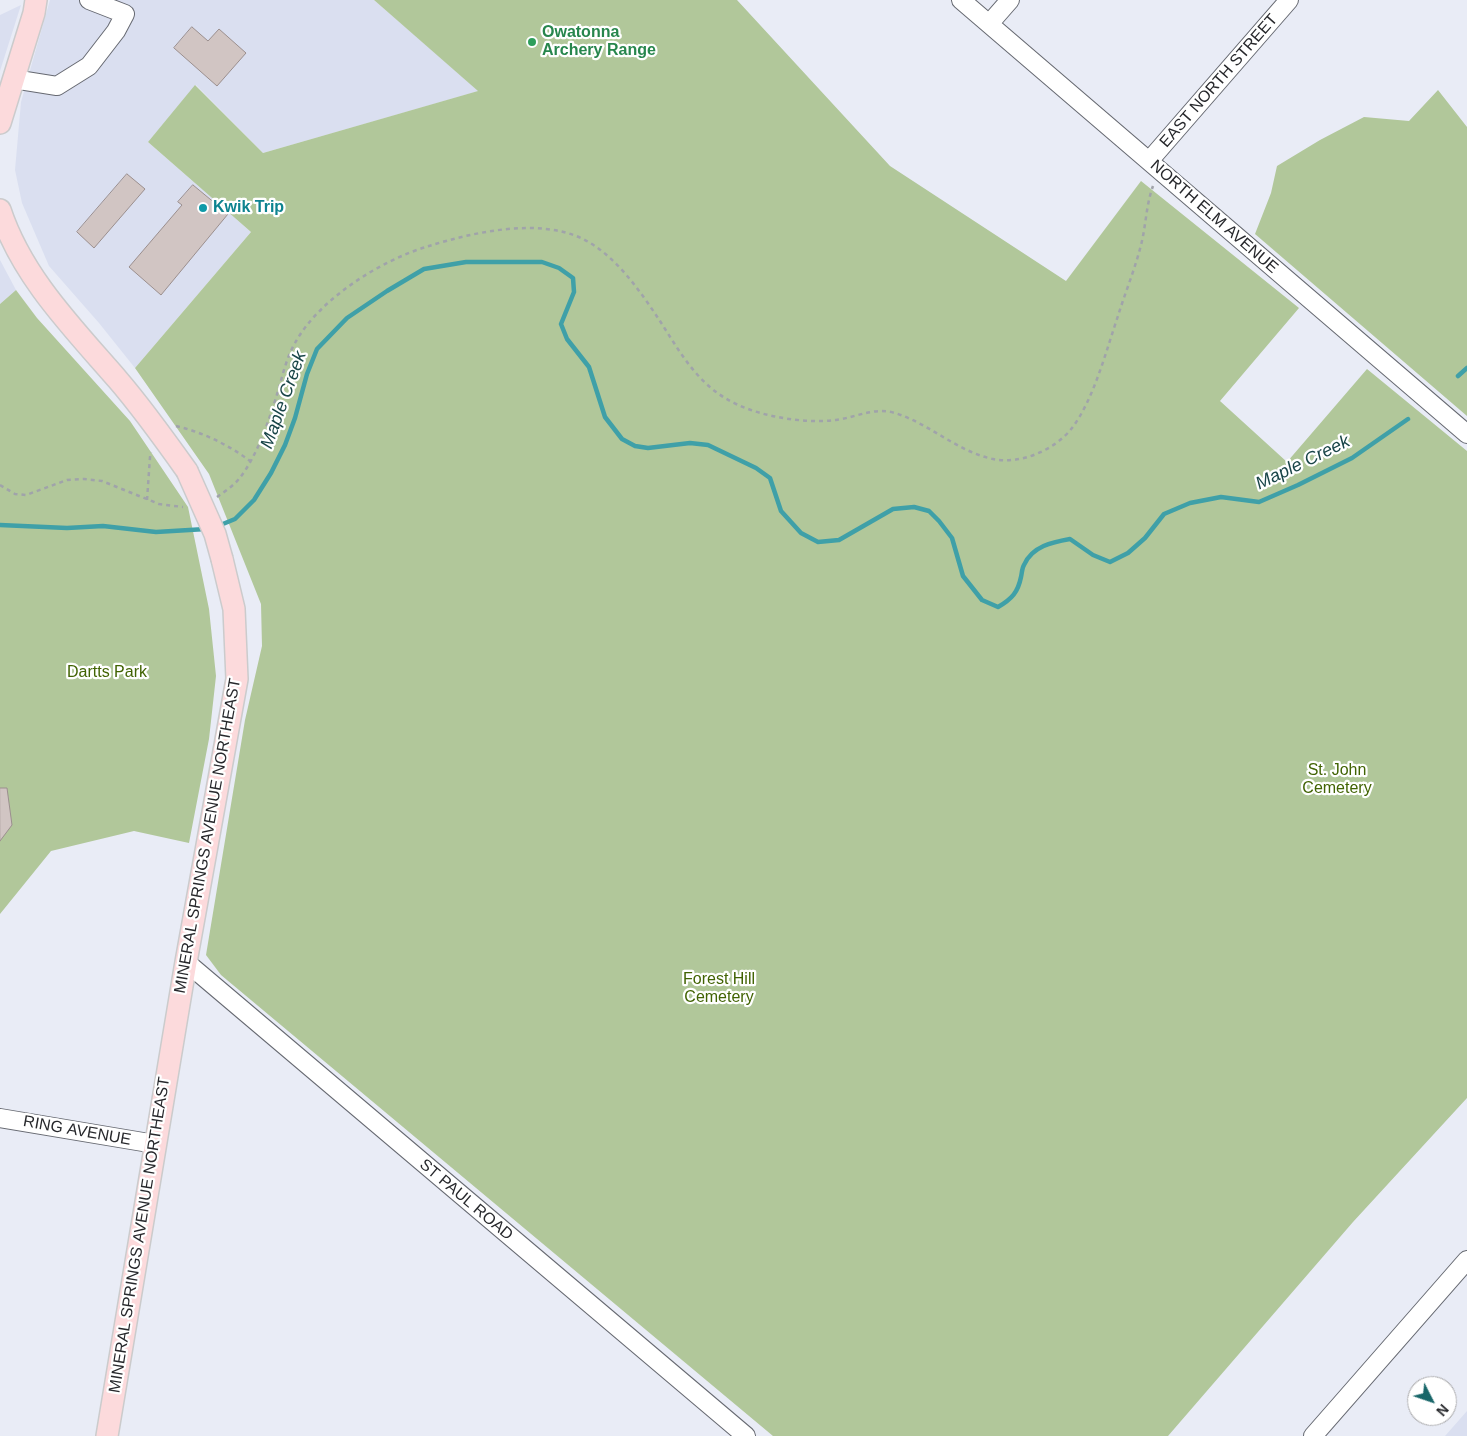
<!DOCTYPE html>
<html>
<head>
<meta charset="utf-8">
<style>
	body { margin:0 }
	#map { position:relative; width:1467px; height:1436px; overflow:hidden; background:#e9ecf6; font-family:Helvetica,sans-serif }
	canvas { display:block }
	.north { position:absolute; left:1407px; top:1376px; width:50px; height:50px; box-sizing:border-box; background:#fff; border:1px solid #a9a9ab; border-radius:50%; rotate:131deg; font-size:14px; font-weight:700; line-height:20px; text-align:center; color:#27282c }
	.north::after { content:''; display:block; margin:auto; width:18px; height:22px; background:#186669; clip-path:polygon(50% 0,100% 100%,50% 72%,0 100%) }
</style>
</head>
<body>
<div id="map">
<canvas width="1467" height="1436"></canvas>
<div class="north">N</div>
</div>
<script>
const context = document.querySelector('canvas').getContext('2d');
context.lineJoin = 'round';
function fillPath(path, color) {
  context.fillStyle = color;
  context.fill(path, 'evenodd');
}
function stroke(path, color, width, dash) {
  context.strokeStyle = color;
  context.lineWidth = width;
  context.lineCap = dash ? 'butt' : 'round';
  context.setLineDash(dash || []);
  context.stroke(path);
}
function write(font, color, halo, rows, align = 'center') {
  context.font = font + ' Helvetica,sans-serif';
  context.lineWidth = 4.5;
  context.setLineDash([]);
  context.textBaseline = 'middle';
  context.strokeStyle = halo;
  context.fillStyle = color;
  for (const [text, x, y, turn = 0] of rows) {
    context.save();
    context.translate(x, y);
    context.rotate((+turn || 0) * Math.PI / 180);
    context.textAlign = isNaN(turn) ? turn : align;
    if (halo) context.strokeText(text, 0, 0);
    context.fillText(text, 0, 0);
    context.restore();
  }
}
fillPath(new Path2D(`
	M 50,0 L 374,0 L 479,91 L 263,153 L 196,85 L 148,142 L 251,232 L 135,368 L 99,323 L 49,266 L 22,203 L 15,170 L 21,102 Z
	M 21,5 L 0,71 L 0,15 Z
	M 0,260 L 16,290 L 0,304 Z
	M 1467,1411 L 1467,1436 L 1445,1436 Z`), '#dadff0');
fillPath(new Path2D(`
	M 374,0 L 737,0 L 890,166 L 1066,281 L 1141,181 L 1299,308 L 1220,401 L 1287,462 L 1367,369 L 1467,451 L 1467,1098 L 1353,1222 L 1168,1436 L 773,1436 L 221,975 L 206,955 L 245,720 L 262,646 L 261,604 L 209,474 L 135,368 L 251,232 L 148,142 L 195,85 L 263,153 L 478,91 Z
	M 1438,90 L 1467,127 L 1467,416 L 1255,234 L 1271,193 L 1277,166 L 1320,140 L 1364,117 L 1409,121 Z
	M 16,290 L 37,318 L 130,421 L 188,507 L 209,609 L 216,676 L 209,739 L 189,843 L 134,831 L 51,851 L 0,914 L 0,304 Z`), '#b1c79a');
stroke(new Path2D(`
	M 1458,376 L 1467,368
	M 0,525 L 67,528 L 103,526 L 156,532 L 206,529
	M 218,526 L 235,519 L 254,500 L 271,473 L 285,445 L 295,418 L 307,374 L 317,349 L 347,318 L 387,291 L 424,269 L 466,262 L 542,262 L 559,268 L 573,278 L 574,292 L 561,324 L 567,339 L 589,367 L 605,417 L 622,439 L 635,446 L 648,448 L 690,443 L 708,445 L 756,468 L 770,478 L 781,511 L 801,533 L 818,542 L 839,540 L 893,509 L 914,507 L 929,511 L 939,521 L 952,538 L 963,576 L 982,600 L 998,607 C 1012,599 1018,592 1021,577 C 1022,573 1022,568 1024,565 C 1032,546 1053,542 1070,539 L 1093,555 L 1110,562 L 1128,553 L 1145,538 L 1164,514 L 1190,503 L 1221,497 L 1259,502 L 1298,485 L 1352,458 L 1408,419`), '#3fa0a8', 4.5);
const building = new Path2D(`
	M 192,27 L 208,41 L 219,29 L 246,53 L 217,86 L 174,48 Z
	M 127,174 L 145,189 L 94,248 L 77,232 Z
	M 193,185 L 228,214 L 161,295 L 129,267 L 182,205 L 178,202 Z
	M 0,788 L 7,788 L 12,825 L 0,841 Z`);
fillPath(building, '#d1c5c3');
stroke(building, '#9b8f8e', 1);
const minor = new Path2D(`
	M 961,0 L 1467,434
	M 989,24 L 1010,0
	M 13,79 L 57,86 L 89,66 L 116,31 L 125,14 L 89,0
	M 1149,161 L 1289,0
	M 186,962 L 746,1436
	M 0,1118 L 155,1144
	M 1313,1436 L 1467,1260`);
const major = new Path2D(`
	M 0,123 L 34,13 L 36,0
	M 0,210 C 22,277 73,328 118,380 C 143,409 165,440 187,471
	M 107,1436 L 186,962 L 237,679 L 234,609 L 222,559`);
stroke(minor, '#666971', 20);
stroke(major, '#cbcbcc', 24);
stroke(new Path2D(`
	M 176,426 C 202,432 229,445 250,461
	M 0,485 L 15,494 L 26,495 L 67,480 L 84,479 L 102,481 L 159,504 L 183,507
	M 217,497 C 224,492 232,487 238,480 C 258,456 270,417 279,388 C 283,373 287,357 295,343 C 319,299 381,260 429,246 C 474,232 537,218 581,238 C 615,254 640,291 660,321 C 678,349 695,380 725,398 C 754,416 802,424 836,420 C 857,417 874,407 895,413 C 930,424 958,452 993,459 C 1020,465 1055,450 1072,428 C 1094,399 1106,351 1118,316 C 1125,293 1135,269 1141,245 C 1146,226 1146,205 1153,186
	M 147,500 L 150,457 L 151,452`), '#a0a3aa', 2.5, [4, 4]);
stroke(minor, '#fff', 18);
stroke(major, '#fcdadc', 21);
const majorBridge = new Path2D(`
	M 187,471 L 215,534 L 222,559`);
stroke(majorBridge, '#cbcbcc', 24, []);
stroke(majorBridge, '#fcdadc', 21);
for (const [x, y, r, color] of [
	[532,42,5,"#2e9e5b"],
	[203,208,5,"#0f9aa8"]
]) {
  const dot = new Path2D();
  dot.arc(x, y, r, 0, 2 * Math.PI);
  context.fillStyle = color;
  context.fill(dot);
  stroke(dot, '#fff', 2);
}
write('bold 16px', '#27864d', '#fff', [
	["Owatonna",542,33],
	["Archery Range",542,51]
], 'left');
write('16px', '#27282c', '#fff', [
	["EAST NORTH STREET",1219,81,-49],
	["NORTH ELM AVENUE",1214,217,41],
	["MINERAL SPRINGS AVENUE NORTHEAST",208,836,-80],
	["RING AVENUE",77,1131,10],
	["ST PAUL ROAD",466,1200,40],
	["MINERAL SPRINGS AVENUE NORTHEAST",140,1235,-81]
]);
write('bold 16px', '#0d838f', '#fff', [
	["Kwik Trip",213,208]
], 'left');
write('16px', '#416303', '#fff', [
	["Dartts Park",107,673],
	["St. John",1337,771],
	["Cemetery",1337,789],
	["Forest Hill",719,980],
	["Cemetery",719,998]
]);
write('italic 18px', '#194548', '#fff', [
	["Maple Creek",284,400,-70],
	["Maple Creek",1303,463,-26]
]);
</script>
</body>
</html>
